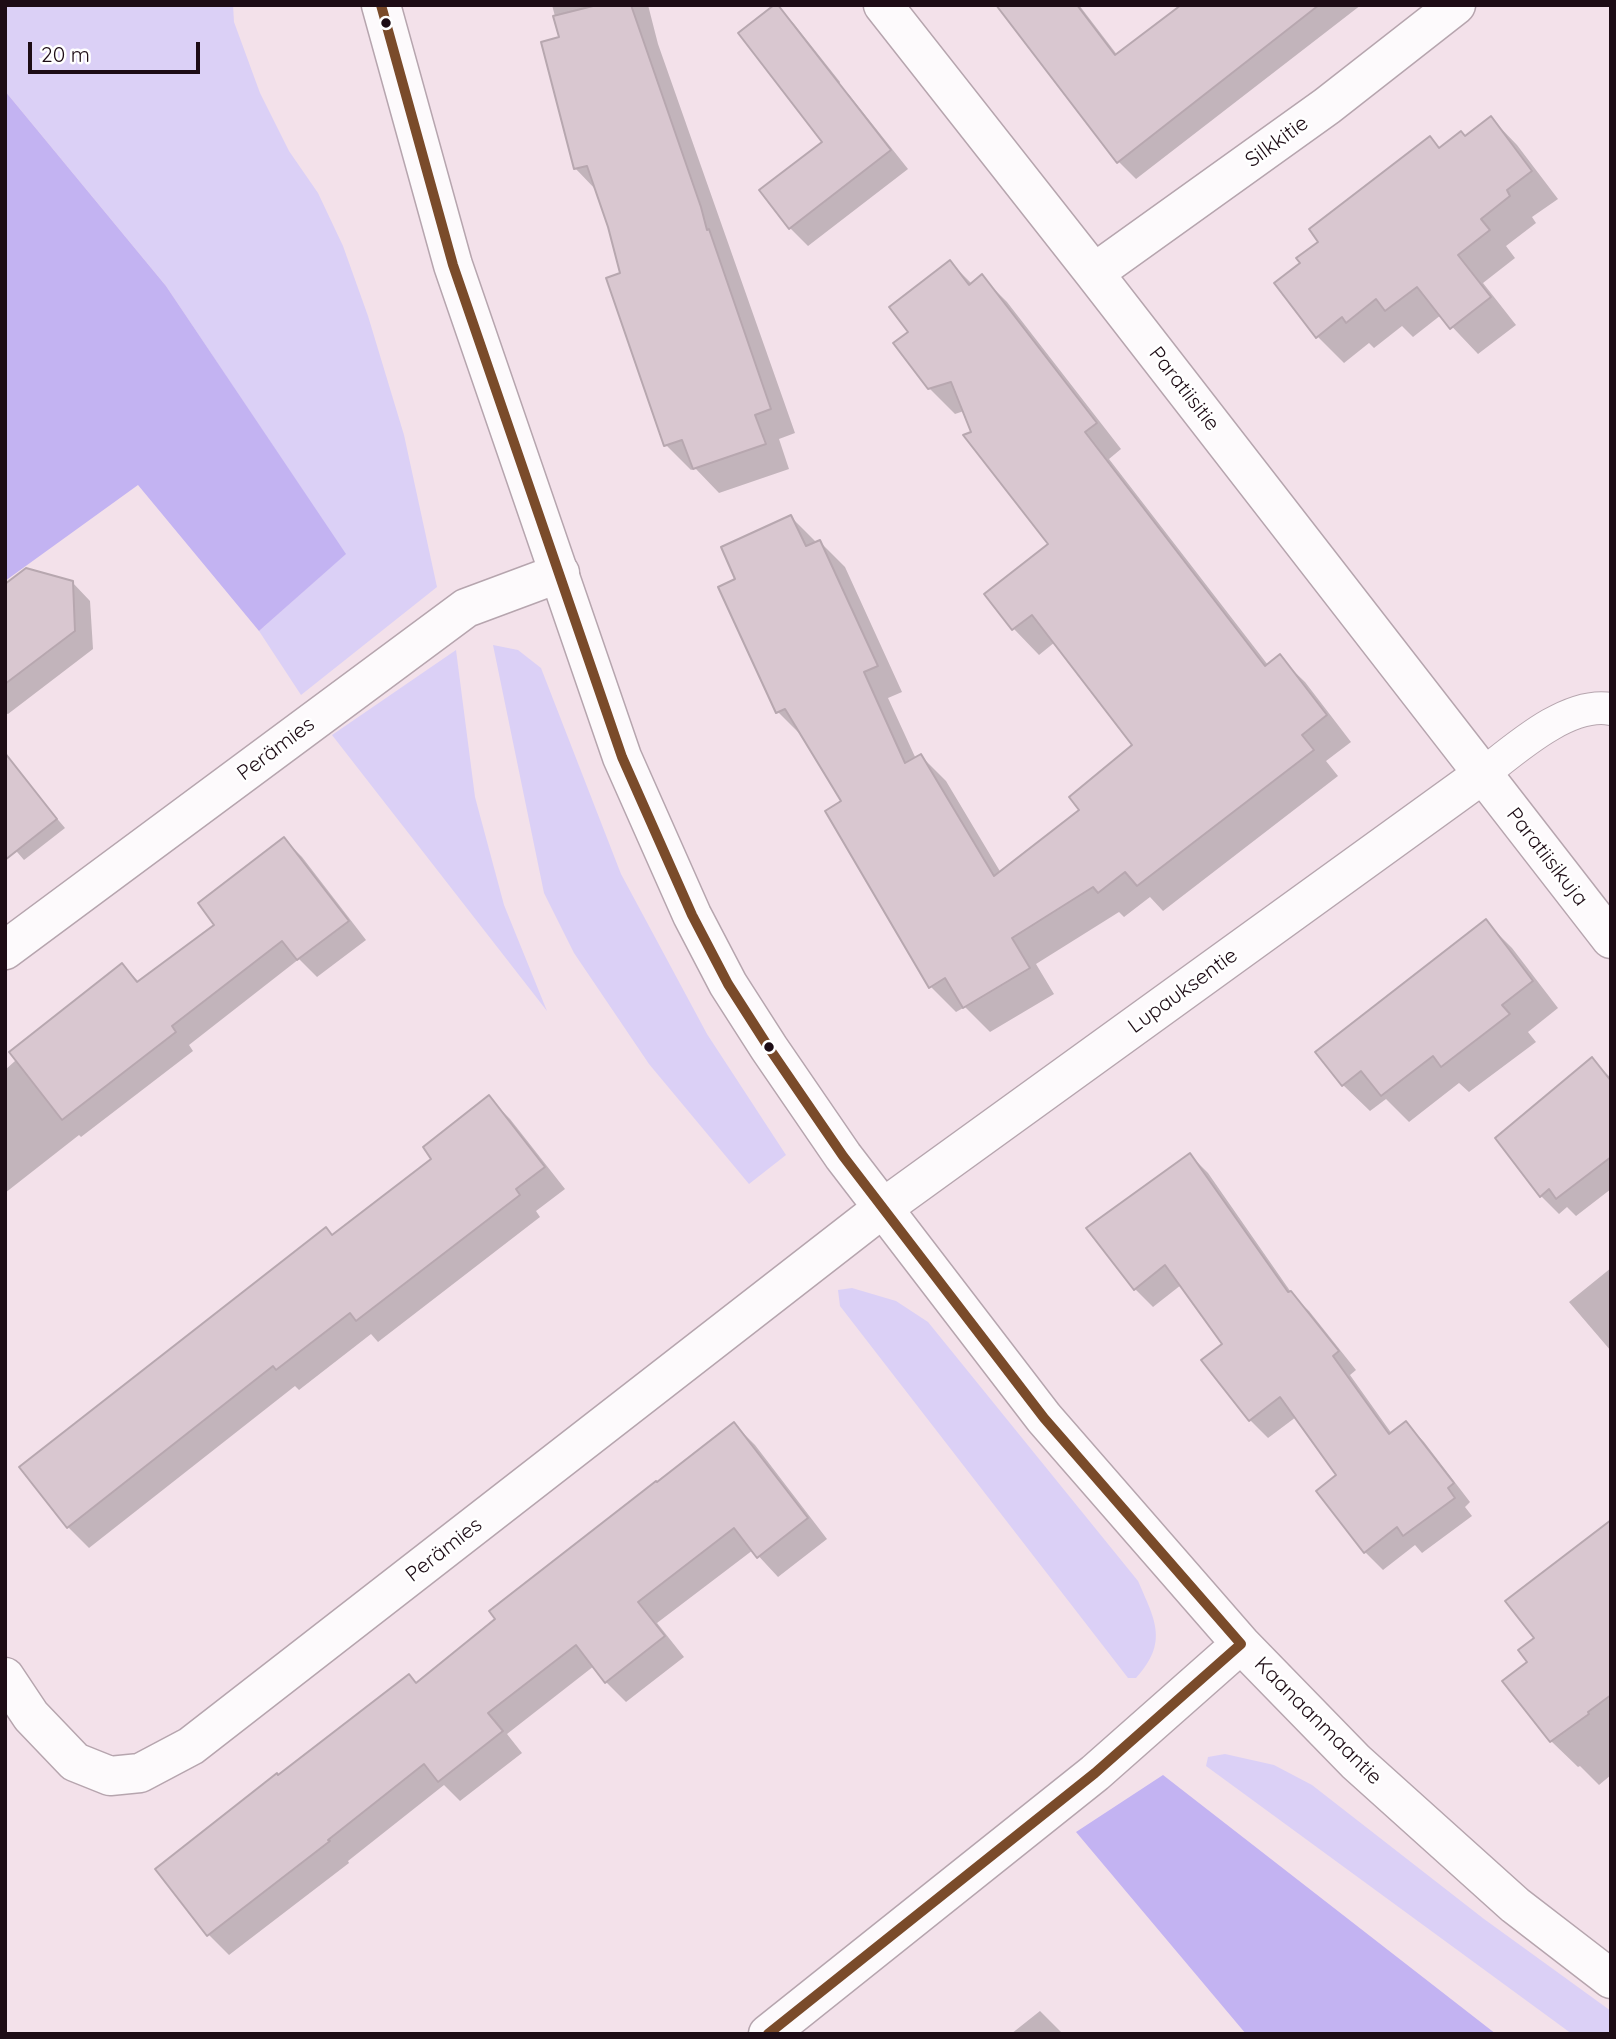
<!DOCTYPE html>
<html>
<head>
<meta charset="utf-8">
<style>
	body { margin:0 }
	#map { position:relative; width:1616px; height:2039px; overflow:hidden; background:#f3e1ea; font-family:Quicksand,sans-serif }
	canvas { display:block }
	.frame { position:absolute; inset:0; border:7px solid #1d0c15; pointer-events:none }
	.scale { position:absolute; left:28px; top:42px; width:172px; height:32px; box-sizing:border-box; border:4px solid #1d0c15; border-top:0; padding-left:9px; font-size:21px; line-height:24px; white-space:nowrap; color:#1d0c15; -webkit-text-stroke:5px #fff; paint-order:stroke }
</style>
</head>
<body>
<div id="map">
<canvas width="1616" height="2039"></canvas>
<div class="frame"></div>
<div class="scale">20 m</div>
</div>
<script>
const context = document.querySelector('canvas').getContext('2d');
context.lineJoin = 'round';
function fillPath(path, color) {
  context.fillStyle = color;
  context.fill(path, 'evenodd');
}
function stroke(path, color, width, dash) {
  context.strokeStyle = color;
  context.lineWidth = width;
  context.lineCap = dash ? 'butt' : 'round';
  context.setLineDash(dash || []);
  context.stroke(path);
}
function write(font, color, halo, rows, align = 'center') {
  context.font = font + ' Quicksand,sans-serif';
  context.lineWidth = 5;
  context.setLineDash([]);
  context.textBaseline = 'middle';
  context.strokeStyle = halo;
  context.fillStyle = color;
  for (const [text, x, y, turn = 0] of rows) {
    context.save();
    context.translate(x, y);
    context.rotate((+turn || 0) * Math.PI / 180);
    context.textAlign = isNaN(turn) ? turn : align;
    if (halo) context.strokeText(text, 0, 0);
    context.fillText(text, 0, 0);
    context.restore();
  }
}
fillPath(new Path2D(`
	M 5,5 L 233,5 L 234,22 L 260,93 L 289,151 L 318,193 L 343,246 L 368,316 L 404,435 L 437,587 L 301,695 L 259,631 L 345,554 L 166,286 L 5,91 Z
	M 493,645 L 518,650 L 541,668 L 621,874 L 707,1034 L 786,1155 L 749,1184 L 649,1064 L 574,953 L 544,893 Z
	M 456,650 L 475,797 L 504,905 L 547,1011 L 332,735 Z
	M 852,1288 L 896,1301 L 928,1322 L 1138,1581 C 1155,1620 1169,1642 1136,1678 L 1128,1678 L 840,1306 L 838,1290 Z
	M 1225,1754 L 1274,1765 L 1312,1785 L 1484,1919 L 1611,2011 L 1611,2034 L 1572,2034 L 1206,1766 L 1208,1757 Z`), '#dbd0f6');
fillPath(new Path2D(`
	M 5,91 L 166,286 L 346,554 L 259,631 L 138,485 L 5,581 Z
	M 1163,1775 L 1496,2034 L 1246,2034 L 1076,1832 Z`), '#c3b3f2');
fillPath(new Path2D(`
	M 552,5 L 648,5 L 658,44 L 795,433 L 779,439 L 789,469 L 719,493 L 695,468 L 691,470 L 666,445 L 622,275 L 597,191 L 575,168 L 561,39 Z
	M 776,5 L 794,24 L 840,82 L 839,84 L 850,96 L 908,169 L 808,246 L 790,228 L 762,191 L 824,142 Z
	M 997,5 L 1079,5 L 1118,56 L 1202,5 L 1361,5 L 1136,179 L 1118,161 Z
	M 1491,118 L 1517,145 L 1558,199 L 1532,217 L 1536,223 L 1506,246 L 1515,258 L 1483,283 L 1516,325 L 1478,354 L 1441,315 L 1413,337 L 1402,326 L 1374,348 L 1369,343 L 1344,363 L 1317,336 L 1303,263 L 1321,242 L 1429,138 L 1441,149 L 1465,138 Z
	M 950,262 L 972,284 L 982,277 L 1007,302 L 1121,449 L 1109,459 L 1268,665 L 1279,657 L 1305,682 L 1351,742 L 1326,761 L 1338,776 L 1163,911 L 1150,897 L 1124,917 L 1119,912 L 1036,964 L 1054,994 L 990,1032 L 965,1007 L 956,1012 L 930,986 L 843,802 L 803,737 L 778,712 L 737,580 L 791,517 L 817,543 L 820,542 L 845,567 L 902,692 L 888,698 L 916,759 L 921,756 L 946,781 L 1001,873 L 1081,810 L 1135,746 L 1055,642 L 1039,655 L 1014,629 L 987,594 L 1051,544 L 973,433 L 964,411 L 955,414 L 929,388 L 910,332 Z
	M 72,582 L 90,601 L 93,649 L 8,714 L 5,713 L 5,586 Z
	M 22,777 L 65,828 L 24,860 L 5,838 Z
	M 284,839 L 302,857 L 366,940 L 317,977 L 299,959 L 189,1045 L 193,1051 L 81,1137 L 79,1135 L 5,1193 L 5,1070 L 122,965 L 139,982 L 217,925 Z
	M 1485,921 L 1512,948 L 1558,1008 L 1528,1032 L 1536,1042 L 1469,1092 L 1459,1083 L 1409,1122 L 1386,1099 L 1370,1111 L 1343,1085 Z
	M 1592,1060 L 1611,1078 L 1611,1189 L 1576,1216 L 1567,1207 L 1559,1214 L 1541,1196 Z
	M 489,1098 L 510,1119 L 565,1189 L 536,1211 L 540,1217 L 378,1342 L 371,1334 L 299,1390 L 295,1386 L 89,1548 L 68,1527 L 333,1237 L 433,1159 Z
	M 1190,1155 L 1208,1173 L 1295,1298 L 1309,1311 L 1356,1370 L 1350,1375 L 1392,1434 L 1406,1423 L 1424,1442 L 1470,1502 L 1465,1507 L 1472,1516 L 1422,1553 L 1415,1545 L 1383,1570 L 1365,1552 L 1338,1476 L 1296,1417 L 1268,1438 L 1250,1420 L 1224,1344 L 1181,1285 L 1153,1307 L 1135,1289 L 1089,1229 Z
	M 1611,1268 L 1611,1351 L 1569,1302 Z
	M 734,1424 L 755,1445 L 827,1539 L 778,1577 L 753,1550 L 657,1623 L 684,1657 L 626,1702 L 606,1682 L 594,1666 L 507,1734 L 522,1753 L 460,1801 L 444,1785 L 348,1861 L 349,1863 L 229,1955 L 209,1935 L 279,1778 L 417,1684 L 657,1484 Z
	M 1611,1521 L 1611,1775 L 1599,1785 L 1580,1766 L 1578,1767 L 1551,1741 L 1530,1662 L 1537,1638 Z
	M 1040,2011 L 1063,2034 L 1011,2034 Z`), '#0003');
const building = new Path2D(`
	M 597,5 L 631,5 L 701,207 L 707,230 L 709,229 L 771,409 L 755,415 L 766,444 L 693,469 L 682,440 L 664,446 L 606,278 L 620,273 L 608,227 L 587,166 L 574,169 L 541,42 L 559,37 L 553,16 Z
	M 774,5 L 778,5 L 891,150 L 789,229 L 759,190 L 822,142 L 738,33 Z
	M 996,5 L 1077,5 L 1115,55 L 1181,5 L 1319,5 L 1117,163 Z
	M 1491,116 L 1532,171 L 1507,190 L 1510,196 L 1481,219 L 1490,230 L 1458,255 L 1491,297 L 1450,329 L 1417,287 L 1385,311 L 1376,299 L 1346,323 L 1342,317 L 1316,338 L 1274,283 L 1300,263 L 1296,258 L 1318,242 L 1309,229 L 1430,136 L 1439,148 L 1461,131 L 1465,136 Z
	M 950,260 L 969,285 L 982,274 L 1053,366 L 1097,423 L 1085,432 L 1265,666 L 1280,654 L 1327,715 L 1302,735 L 1314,750 L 1137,886 L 1125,872 L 1098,893 L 1093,887 L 1012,938 L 1030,968 L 963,1008 L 945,978 L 929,988 L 825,811 L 841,801 L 785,709 L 776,713 L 718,587 L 735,579 L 721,547 L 791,515 L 806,546 L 820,540 L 878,666 L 864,672 L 905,763 L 921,754 L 994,876 L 1079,810 L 1069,797 L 1132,745 L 1032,615 L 1012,630 L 984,594 L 1048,544 L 963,435 L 971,432 L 951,382 L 928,389 L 893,343 L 908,332 L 889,307 Z
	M 26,568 L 73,581 L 75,631 L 5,684 L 5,584 Z
	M 5,753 L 57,819 L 5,860 Z
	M 284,837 L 349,921 L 297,960 L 282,941 L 172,1026 L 176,1032 L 62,1120 L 9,1052 L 122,963 L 137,982 L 214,925 L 198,903 Z
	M 1486,919 L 1533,981 L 1502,1005 L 1510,1014 L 1441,1067 L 1433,1056 L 1381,1096 L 1361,1071 L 1342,1086 L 1315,1052 Z
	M 1592,1057 L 1611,1081 L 1611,1157 L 1556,1199 L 1549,1189 L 1540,1197 L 1495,1138 Z
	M 489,1095 L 545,1167 L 516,1189 L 520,1195 L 356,1321 L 350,1313 L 276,1370 L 273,1366 L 67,1528 L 19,1467 L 326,1227 L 332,1235 L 431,1159 L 423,1147 Z
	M 1190,1153 L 1288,1292 L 1291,1291 L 1339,1351 L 1333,1356 L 1389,1434 L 1406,1421 L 1454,1483 L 1448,1488 L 1455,1498 L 1403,1536 L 1397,1527 L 1364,1553 L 1316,1491 L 1336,1475 L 1280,1397 L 1249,1421 L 1201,1360 L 1222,1344 L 1165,1265 L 1134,1290 L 1086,1228 Z
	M 734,1422 L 808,1518 L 757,1558 L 734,1528 L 638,1602 L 665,1636 L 605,1683 L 576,1645 L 488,1713 L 503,1731 L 438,1782 L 424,1764 L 328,1840 L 330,1841 L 207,1936 L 155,1869 L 277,1773 L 278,1775 L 409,1674 L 416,1683 L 495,1619 L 489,1611 L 656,1481 L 657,1482 Z
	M 1611,1520 L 1611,1695 L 1588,1712 L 1589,1714 L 1550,1742 L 1502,1681 L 1527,1662 L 1518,1650 L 1534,1638 L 1505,1601 Z`);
fillPath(building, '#d9c7d0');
stroke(building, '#b7a7af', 2);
const service = new Path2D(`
	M 1483,774 C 1515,749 1568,701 1611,709`);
const minor = new Path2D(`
	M 883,5 L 1094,273 L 1611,939
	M 1094,273 L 1327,106 L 1456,5
	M 5,950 L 466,608 L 560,573
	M 5,1677 L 31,1716 L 75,1762 L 110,1776 L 140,1773 L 191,1746 L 883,1208 L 1483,774`);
const tertiary = new Path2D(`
	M 381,5 L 453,265 L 622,757 L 692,915 L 728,984 L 769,1048 L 843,1156 L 1044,1418 L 1241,1644 L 1356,1762 L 1515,1905 L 1611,1979
	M 768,2034 L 1095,1773 L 1241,1644`);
stroke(service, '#b6a5ae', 34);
stroke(minor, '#b6a5ae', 41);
stroke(tertiary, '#b6a5ae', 41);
stroke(service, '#fdfafc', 32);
stroke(minor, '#fdfafc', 38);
stroke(tertiary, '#fdfafc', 38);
stroke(new Path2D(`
	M 381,5 L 453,265 L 622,757 L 692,915 L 728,984 L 769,1048 L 843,1156 L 1044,1418 L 1241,1644 L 1095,1773 L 768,2034`), '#7a4b2a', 10);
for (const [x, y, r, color] of [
	[386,23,6,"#1d0c15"],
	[769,1047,6,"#1d0c15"]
]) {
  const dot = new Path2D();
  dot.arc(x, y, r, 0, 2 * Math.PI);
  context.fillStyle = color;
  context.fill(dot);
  stroke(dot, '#fff', 2.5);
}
write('21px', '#1d0c15', '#fff', [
	["Silkkitie",1277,142,-36],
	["Paratiisitie",1184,389,52],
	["Perämies",276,749,-37],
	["Paratiisikuja",1547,857,52],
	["Lupauksentie",1183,991,-36],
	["Perämies",444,1550,-38],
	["Kaanaanmaantie",1318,1721,45]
]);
</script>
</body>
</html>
